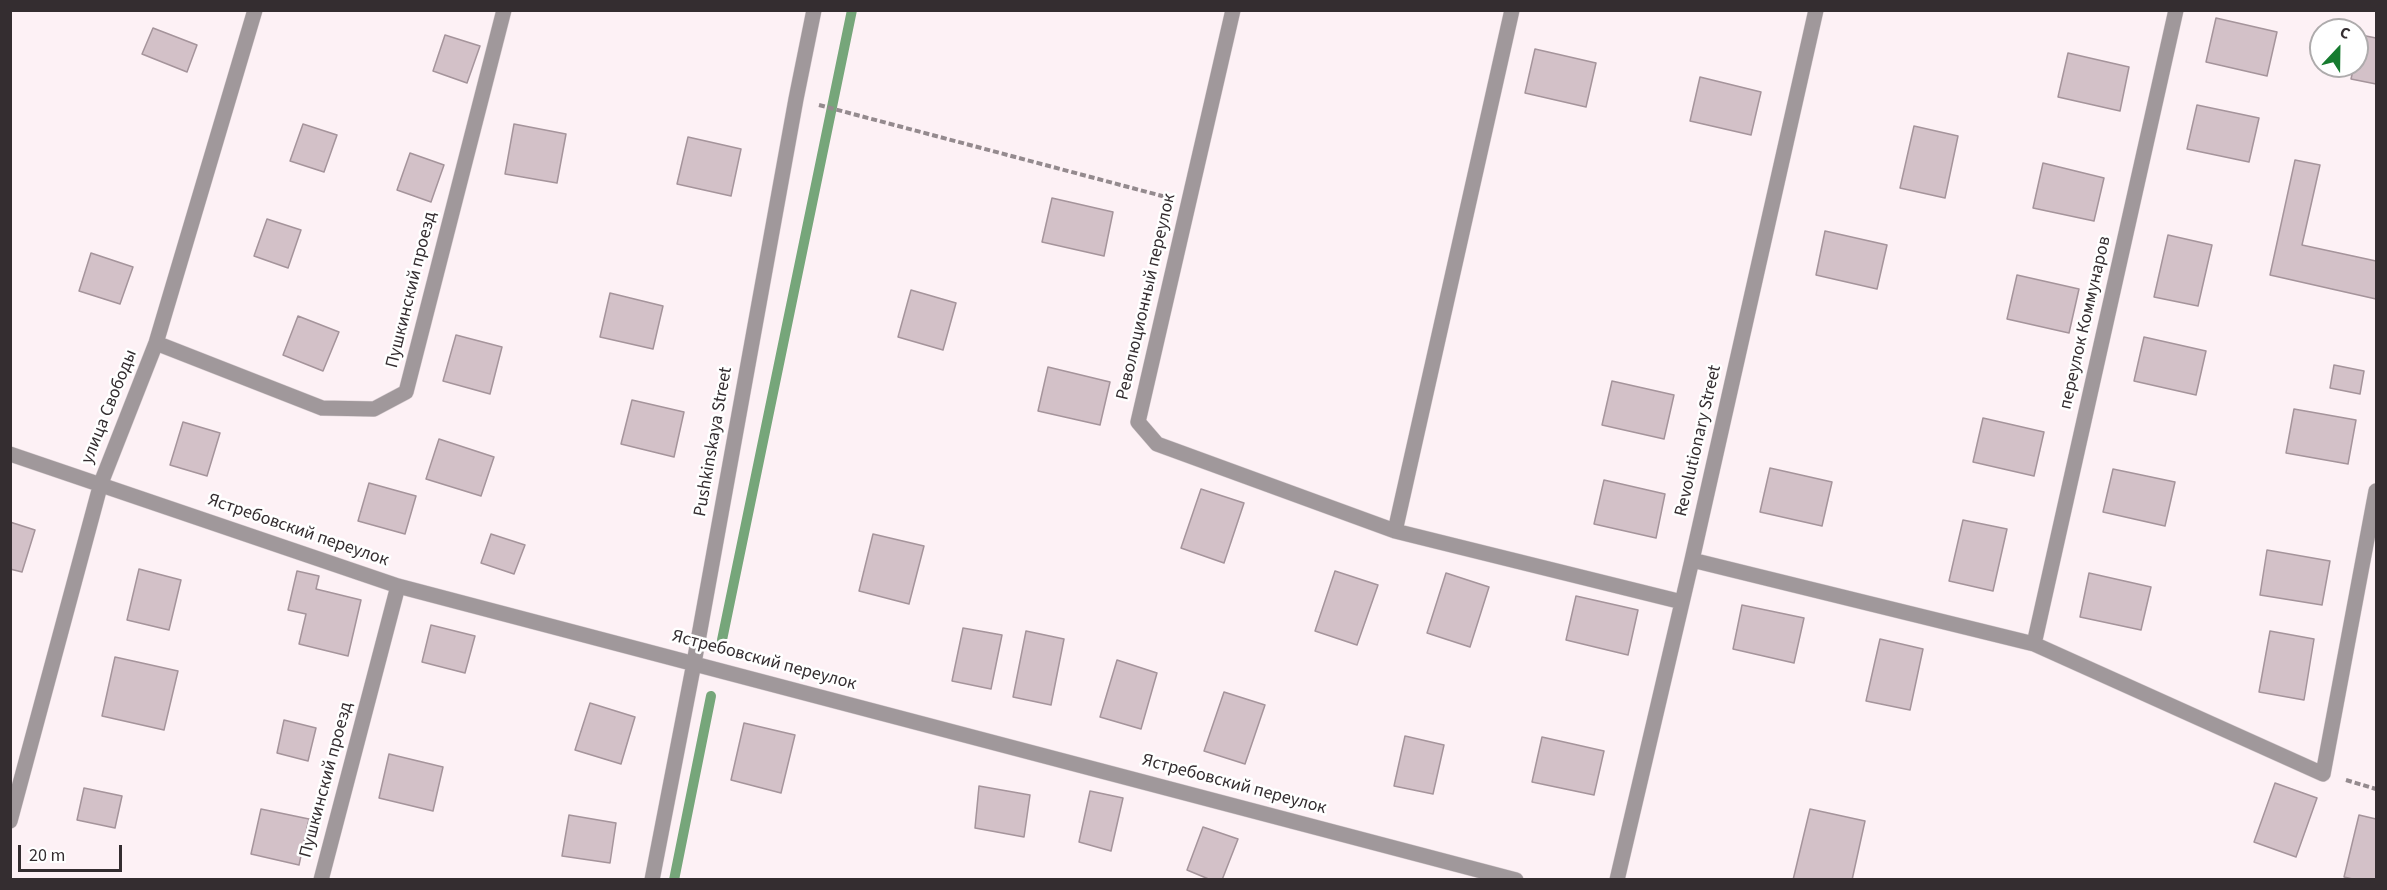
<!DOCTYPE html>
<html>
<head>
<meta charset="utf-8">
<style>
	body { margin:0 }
	#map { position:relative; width:2387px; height:890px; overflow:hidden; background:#fdf1f5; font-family:"Source Sans 3",sans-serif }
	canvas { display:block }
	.frame { position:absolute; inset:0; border:12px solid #342d30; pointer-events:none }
	.north { position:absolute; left:2309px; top:18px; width:60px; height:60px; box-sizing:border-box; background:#fff; border:2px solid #aeabac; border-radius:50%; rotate:22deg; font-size:16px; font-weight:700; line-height:24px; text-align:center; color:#342d30 }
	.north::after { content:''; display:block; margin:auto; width:21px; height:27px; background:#167b2f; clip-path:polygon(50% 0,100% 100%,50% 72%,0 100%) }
	.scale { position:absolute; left:18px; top:845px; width:104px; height:27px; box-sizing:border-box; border:3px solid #342d30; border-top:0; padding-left:8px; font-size:18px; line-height:21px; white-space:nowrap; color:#342d30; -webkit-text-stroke:4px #fff; paint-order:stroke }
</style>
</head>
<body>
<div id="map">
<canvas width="2387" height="890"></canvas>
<div class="frame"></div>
<div class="north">С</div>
<div class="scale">20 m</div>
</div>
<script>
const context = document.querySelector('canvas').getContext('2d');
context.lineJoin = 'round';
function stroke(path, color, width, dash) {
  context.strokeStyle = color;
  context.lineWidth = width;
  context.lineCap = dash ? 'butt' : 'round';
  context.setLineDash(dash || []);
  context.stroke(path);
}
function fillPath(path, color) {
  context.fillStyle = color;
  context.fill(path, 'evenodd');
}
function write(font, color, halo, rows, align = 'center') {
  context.font = font + ' "Source Sans 3",sans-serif';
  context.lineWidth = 5;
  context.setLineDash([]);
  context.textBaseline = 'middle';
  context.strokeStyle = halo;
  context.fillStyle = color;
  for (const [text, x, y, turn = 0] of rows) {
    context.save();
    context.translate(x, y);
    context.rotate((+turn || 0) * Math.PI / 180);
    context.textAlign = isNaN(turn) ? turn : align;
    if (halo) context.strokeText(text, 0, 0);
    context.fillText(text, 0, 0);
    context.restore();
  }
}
stroke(new Path2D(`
	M 722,640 L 852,10
	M 674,880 L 711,696`), '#76a67a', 10);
const building = new Path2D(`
	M 2216,18 L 2277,32 L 2267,76 L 2206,62 Z
	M 153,28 L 197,45 L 187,72 L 142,54 Z
	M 445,35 L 480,46 L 467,83 L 433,71 Z
	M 2361,35 L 2376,38 L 2376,84 L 2351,79 L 2354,66 L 2357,66 L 2357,51 Z
	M 1535,49 L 1596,63 L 1586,107 L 1525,93 Z
	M 2068,53 L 2129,67 L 2120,111 L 2058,97 Z
	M 1700,77 L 1761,92 L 1751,135 L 1690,121 Z
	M 2197,105 L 2259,118 L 2249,162 L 2187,149 Z
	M 303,124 L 337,135 L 324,172 L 290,161 Z
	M 514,124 L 566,134 L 557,183 L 505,174 Z
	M 1914,126 L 1958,136 L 1945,198 L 1900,188 Z
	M 688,137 L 741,149 L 731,196 L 677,184 Z
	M 410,153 L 444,165 L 431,202 L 397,190 Z
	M 2295,160 L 2320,165 L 2302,245 L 2376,261 L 2376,299 L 2270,275 Z
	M 2043,163 L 2104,178 L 2094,221 L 2033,208 Z
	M 1052,198 L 1113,212 L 1104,256 L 1042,242 Z
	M 267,219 L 301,230 L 288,268 L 254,256 Z
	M 1825,231 L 1887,245 L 1877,289 L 1816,275 Z
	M 2168,235 L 2212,245 L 2198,306 L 2154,297 Z
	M 91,253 L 133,267 L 120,304 L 79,291 Z
	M 2017,275 L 2079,289 L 2069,333 L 2007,319 Z
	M 911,290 L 956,303 L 943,350 L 898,337 Z
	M 610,293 L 663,306 L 653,349 L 600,337 Z
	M 298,316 L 339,332 L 323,371 L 283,355 Z
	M 456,335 L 502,347 L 490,394 L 443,381 Z
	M 2144,337 L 2206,351 L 2196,395 L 2134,381 Z
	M 2334,365 L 2364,371 L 2360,394 L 2330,388 Z
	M 1048,367 L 1110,382 L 1100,425 L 1038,411 Z
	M 1612,381 L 1674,395 L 1664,439 L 1602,425 Z
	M 632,400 L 684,412 L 674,457 L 621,444 Z
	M 2294,409 L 2356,420 L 2348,464 L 2286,453 Z
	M 1983,418 L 2044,432 L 2034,476 L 1973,462 Z
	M 183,422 L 220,433 L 207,476 L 170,465 Z
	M 439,439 L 494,457 L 481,496 L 426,479 Z
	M 1770,468 L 1832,482 L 1822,526 L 1760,512 Z
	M 2113,469 L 2175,482 L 2165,526 L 2103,512 Z
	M 1604,480 L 1665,494 L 1656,538 L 1594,524 Z
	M 369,483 L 416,496 L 405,534 L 358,521 Z
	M 1201,489 L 1244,503 L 1224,563 L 1181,548 Z
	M 1963,520 L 2007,529 L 1993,591 L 1949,581 Z
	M 10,522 L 35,530 L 22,572 L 10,569 Z
	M 491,534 L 525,545 L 514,574 L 481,563 Z
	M 873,534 L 924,546 L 909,604 L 859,591 Z
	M 2267,550 L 2330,561 L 2322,605 L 2260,595 Z
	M 139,569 L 181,580 L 169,630 L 127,620 Z
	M 297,571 L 319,576 L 316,589 L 361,600 L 348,656 L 299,644 L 306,614 L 288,610 Z
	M 1335,571 L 1378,585 L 1357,645 L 1315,631 Z
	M 1446,573 L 1489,587 L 1470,647 L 1427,633 Z
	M 2089,573 L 2151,587 L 2141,630 L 2080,617 Z
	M 1576,596 L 1638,610 L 1628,655 L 1566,640 Z
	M 1742,605 L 1804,618 L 1794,663 L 1733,649 Z
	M 431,625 L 475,636 L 465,673 L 422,662 Z
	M 963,628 L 1002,635 L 991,689 L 952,681 Z
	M 1026,631 L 1064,639 L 1051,705 L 1013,697 Z
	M 2270,631 L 2314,639 L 2304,700 L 2259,692 Z
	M 1880,639 L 1923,649 L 1910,710 L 1866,701 Z
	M 115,657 L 178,671 L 164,730 L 102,716 Z
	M 1117,660 L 1157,673 L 1141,729 L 1100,717 Z
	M 1224,692 L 1265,705 L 1245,764 L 1204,751 Z
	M 590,703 L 635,717 L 621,764 L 575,750 Z
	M 284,720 L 316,728 L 308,761 L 277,753 Z
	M 744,723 L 795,735 L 781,793 L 731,780 Z
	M 1405,736 L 1444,745 L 1433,794 L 1394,786 Z
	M 1542,737 L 1604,751 L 1594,795 L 1532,782 Z
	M 389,754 L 443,767 L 433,811 L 379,798 Z
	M 2275,783 L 2317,798 L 2296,857 L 2254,842 Z
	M 979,786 L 1030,795 L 1024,837 L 975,828 Z
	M 84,788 L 122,796 L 115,828 L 77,820 Z
	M 1090,791 L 1123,798 L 1111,851 L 1079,842 Z
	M 261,809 L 309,819 L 299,865 L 251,854 Z
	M 1810,809 L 1865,821 L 1852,880 L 1793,880 Z
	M 569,815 L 616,823 L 610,863 L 562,856 Z
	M 2359,815 L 2376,819 L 2376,880 L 2357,880 L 2344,877 Z
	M 1203,827 L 1238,839 L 1222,880 L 1211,880 L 1187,870 Z`);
fillPath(building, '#d3c1c8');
stroke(building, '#a5949b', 1.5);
const minor = new Path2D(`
	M 1233,10 L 1138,422 L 1157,444 L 1395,531 L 1682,602
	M 156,343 L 322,408 L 374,409 L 406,392 L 504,10
	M 10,454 L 398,586 L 1516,880
	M 1395,531 L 1512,10
	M 1692,560 L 2034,644 L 2323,774 L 2376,491
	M 2034,644 L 2176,10
	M 10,821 L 101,483 L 156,343 L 255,10
	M 321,880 L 398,586
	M 652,880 L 694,663 L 796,99 L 814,10
	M 1617,880 L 1692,560 L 1816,10`);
stroke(minor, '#d9ced2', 16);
stroke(new Path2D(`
	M 819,105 L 1166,197
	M 2346,780 L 2376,789`), '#948a8e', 4, [6, 3]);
stroke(minor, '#a0989b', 15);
write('18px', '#342d30', '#fff', [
	["Пушкинский проезд",412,290,-76],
	["Революционный переулок",1147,297,-77],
	["переулок Коммунаров",2086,323,-77],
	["улица Свободы",110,407,-68],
	["Revolutionary Street",1699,441,-77],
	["Pushkinskaya Street",714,442,-80],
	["Ястребовский переулок",298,531,19],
	["Ястребовский переулок",764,661,15],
	["Пушкинский проезд",327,780,-75],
	["Ястребовский переулок",1234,785,15]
]);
</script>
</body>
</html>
